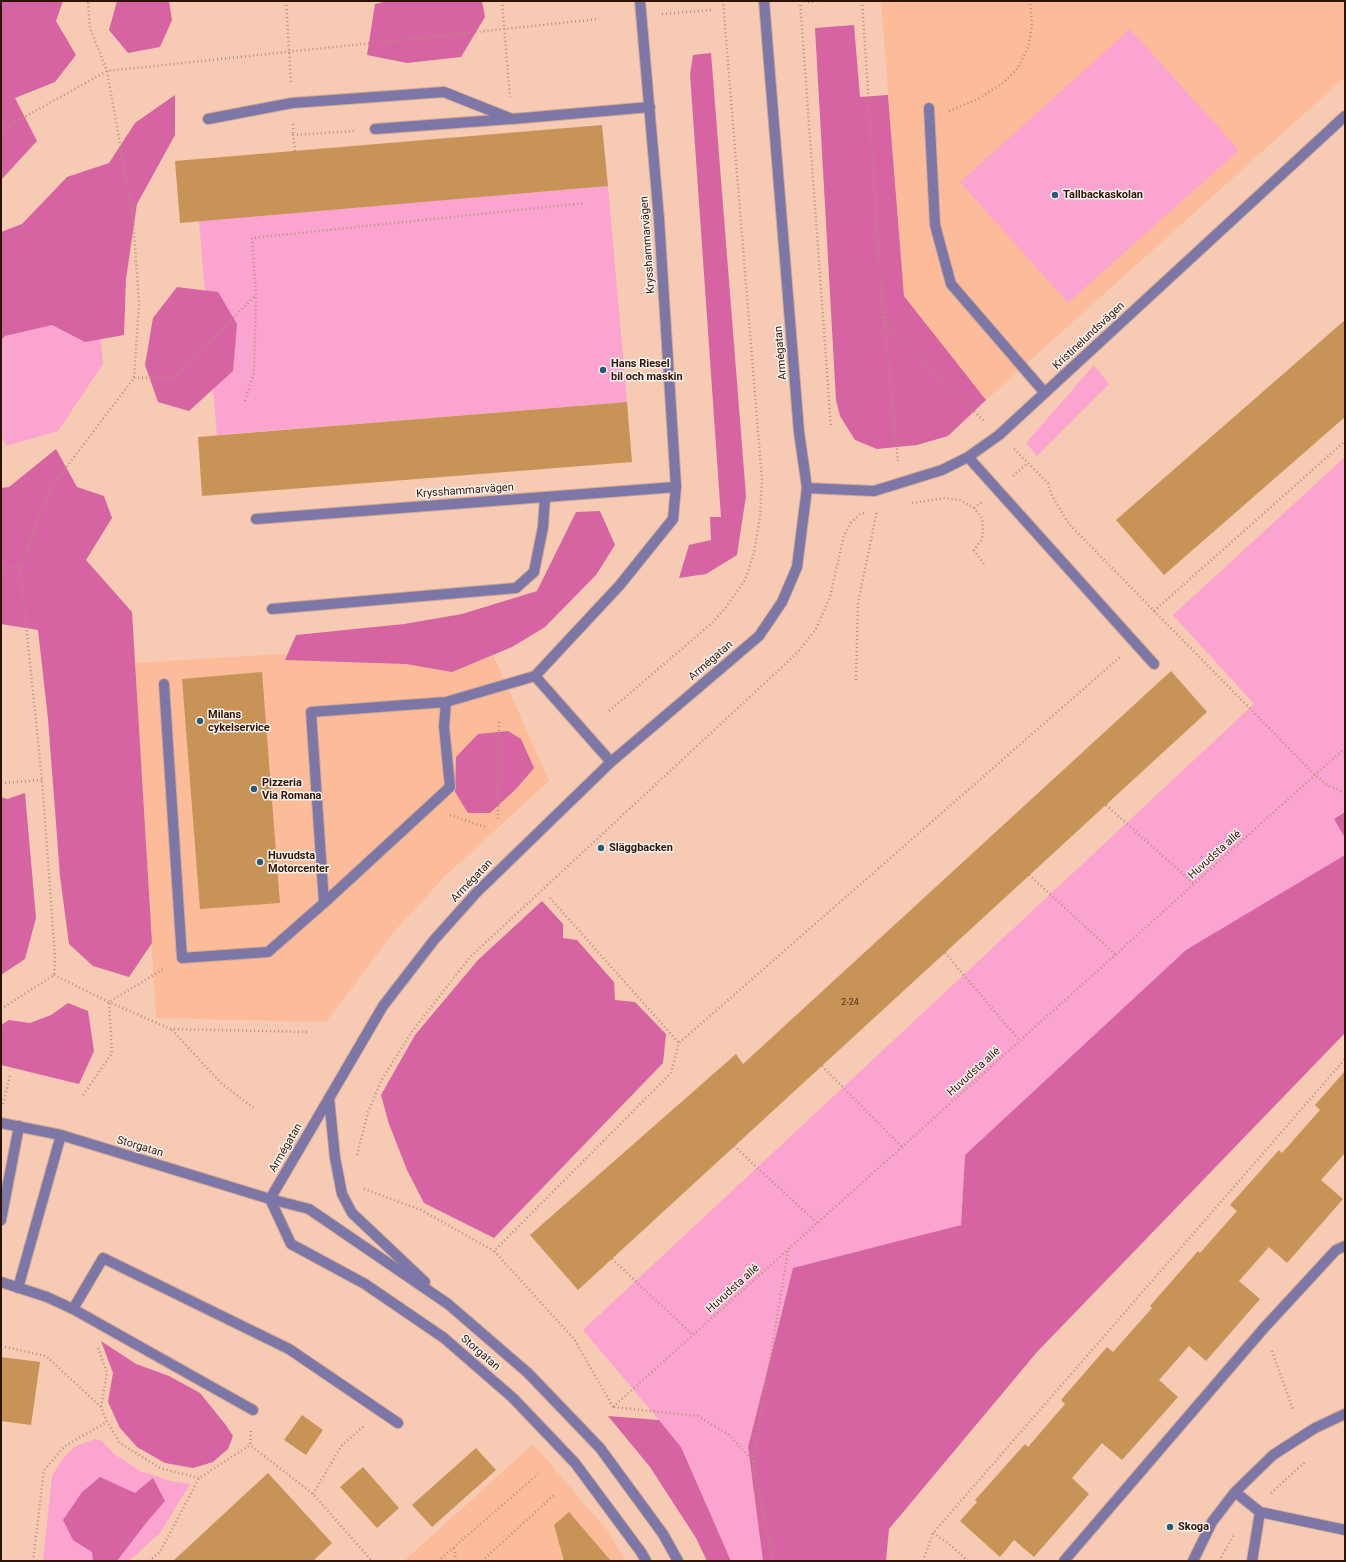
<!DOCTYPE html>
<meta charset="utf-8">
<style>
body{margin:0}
#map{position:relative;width:1346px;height:1562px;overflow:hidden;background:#f7cab3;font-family:Roboto,sans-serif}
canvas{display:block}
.frame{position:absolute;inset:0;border:2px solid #2d1304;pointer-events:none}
</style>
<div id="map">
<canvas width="1346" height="1562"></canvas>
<div class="frame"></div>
</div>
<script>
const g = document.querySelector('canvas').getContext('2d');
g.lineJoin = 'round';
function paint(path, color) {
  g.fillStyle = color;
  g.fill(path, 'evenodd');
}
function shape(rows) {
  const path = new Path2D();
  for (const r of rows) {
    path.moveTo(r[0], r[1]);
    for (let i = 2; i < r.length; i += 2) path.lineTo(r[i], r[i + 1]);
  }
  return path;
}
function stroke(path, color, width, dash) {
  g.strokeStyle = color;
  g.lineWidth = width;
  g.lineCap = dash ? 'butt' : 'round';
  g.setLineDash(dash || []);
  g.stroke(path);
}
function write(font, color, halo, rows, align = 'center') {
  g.font = font + ' Roboto,sans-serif';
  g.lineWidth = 3;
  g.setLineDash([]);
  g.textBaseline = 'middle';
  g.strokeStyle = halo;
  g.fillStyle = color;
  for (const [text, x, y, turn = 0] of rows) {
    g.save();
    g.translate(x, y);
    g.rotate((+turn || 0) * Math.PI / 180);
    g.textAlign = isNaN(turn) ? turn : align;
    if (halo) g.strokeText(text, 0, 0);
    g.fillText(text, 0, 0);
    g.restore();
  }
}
const built = shape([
 [881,1,1345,1,1345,77,986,400,904,296],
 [487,641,549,781,445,876,393,933,326,1022,156,1018,135,663],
 [533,1444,607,1530,626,1561,404,1561]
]);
const green = shape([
 [1130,29,1239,150,1068,303,960,182],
 [608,186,627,402,217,435,199,221],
 [96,291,103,364,58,431,6,446,1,435,1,315],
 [1094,365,1109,384,1037,456,1026,443],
 [1345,457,1345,812,1334,819,1345,838,1345,855,1319,871,965,1155,961,1225,793,1268,748,1447,763,1561,731,1561,681,1447,659,1420,583,1330,1254,704,1173,615],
 [95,1439,102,1441,114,1454,140,1471,171,1481,190,1484,160,1533,129,1561,43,1561,52,1476,62,1460,74,1447]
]);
const forest = shape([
 [1,1,63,1,56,21,76,55,55,82,15,98,37,141,1,180],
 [117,1,169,1,172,20,160,47,128,53,109,30],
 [387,1,482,1,485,17,461,57,407,63,367,55,375,4],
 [854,25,860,97,888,95,904,296,986,400,948,436,917,445,877,449,855,440,840,416,836,400,815,28],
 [711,53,746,496,737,555,706,574,679,578,689,545,711,540,710,517,721,517,690,74,693,55],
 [175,95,175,135,137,204,126,279,124,335,85,342,52,325,5,336,1,340,1,232,22,224,67,177,109,163,135,123],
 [177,287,218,292,237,324,233,371,189,411,158,402,145,365,153,318],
 [56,449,77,487,104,496,112,518,86,560,132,612,152,943,129,977,93,966,69,944,60,876,48,719,38,630,1,624,1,488,9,487],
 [600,511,615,545,596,575,545,627,512,647,452,672,406,664,285,660,296,635,404,624,462,614,537,591,576,512],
 [508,731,521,739,534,768,516,789,490,813,468,813,455,792,456,757,478,734],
 [25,793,36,918,25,959,1,975,1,797,7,799],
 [1345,812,1345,838,1334,819],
 [1345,855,1345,1033,1037,1352,889,1529,886,1561,763,1561,748,1447,793,1268,961,1225,965,1155,1186,950],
 [542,901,563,924,563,938,577,940,614,982,615,1000,635,1002,666,1034,663,1063,494,1238,424,1203,407,1170,389,1124,381,1095,415,1035,478,960],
 [68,1003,88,1011,94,1051,79,1084,1,1065,1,1025,9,1020,30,1023,51,1015],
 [101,1341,136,1364,169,1376,200,1393,225,1424,233,1436,228,1449,213,1462,193,1468,165,1463,137,1447,120,1428,108,1402,113,1373],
 [608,1416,659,1420,681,1447,731,1561,707,1561,696,1538,650,1467],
 [100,1477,135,1493,153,1478,165,1501,146,1523,117,1561,93,1561,92,1552,73,1540,63,1520,82,1492]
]);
const building = shape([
 [602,125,608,186,180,223,175,161],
 [1345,320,1345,417,1164,575,1116,520],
 [627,402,632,462,202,496,198,437],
 [1171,671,1207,712,578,1290,530,1235,736,1054,743,1064],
 [262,672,280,903,200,909,182,679],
 [1345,1071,1345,1153,1321,1180,1343,1199,1287,1263,1269,1247,1239,1281,1260,1299,1206,1361,1189,1346,1159,1380,1178,1397,1122,1460,1102,1443,1072,1478,1089,1494,1034,1557,1014,1540,1000,1557,960,1521,977,1502,975,1500,1025,1444,1028,1447,1065,1404,1061,1400,1107,1347,1113,1352,1152,1308,1150,1306,1198,1251,1200,1253,1237,1211,1230,1205,1279,1150,1282,1153,1320,1110,1315,1105],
 [1,1357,40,1362,31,1425,1,1421],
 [302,1415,323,1430,306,1455,284,1440],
 [476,1448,496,1470,432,1527,412,1505],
 [363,1467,399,1508,377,1528,340,1487],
 [268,1473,332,1543,313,1561,173,1561],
 [569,1512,611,1561,564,1561,554,1525]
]);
const path = shape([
 [286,1,291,83],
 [502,1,510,97],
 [800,1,831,427],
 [862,1,883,317,893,330,984,421],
 [808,2,819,1],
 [662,14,711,10],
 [949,111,978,99,1003,83,1018,68,1029,45,1032,23,1030,1],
 [293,124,293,135],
 [1,130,107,71,599,19],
 [295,151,293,135,354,131],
 [884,317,898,461],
 [134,378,174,377,256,295,252,238,585,203],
 [245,401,254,372,256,295],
 [1014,449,1048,483,1052,496,1069,524,1315,775,1329,786,1345,793],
 [1013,476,1028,463],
 [912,503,944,498,960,500,974,508,982,518,983,529,982,539,974,550,984,564],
 [974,508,982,502],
 [1,569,20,566],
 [1154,611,1345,441],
 [856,680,858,603,877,511],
 [609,711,712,623,726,607,745,580,754,553,760,517,762,481,723,1],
 [1,783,42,780],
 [1106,805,1194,884],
 [450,815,485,827],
 [498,819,499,719],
 [1029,875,1116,955],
 [550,898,679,1043],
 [945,953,1020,1041],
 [54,975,109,1002,171,1029,309,1032],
 [1,1009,54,975,55,957,42,780,20,566,52,486,134,378,139,304,133,217,107,71,90,28,88,1],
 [172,1030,221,1083,255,1109],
 [822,1066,902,1147],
 [83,1095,112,1053,109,1002,165,968],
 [3,1104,10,1075],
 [734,1146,817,1223],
 [357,1155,368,1112,381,1081,411,1033,470,957,797,653,816,629,830,597,844,535,851,523,860,514,864,513],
 [364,1189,421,1210,494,1251],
 [612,1259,693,1335],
 [1,1346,46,1356,101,1407,107,1422,120,1443,160,1468,199,1478],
 [98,1348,107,1373,101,1407],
 [1272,1351,1293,1410],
 [613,1407,574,1339,494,1251,671,1073,679,1043,1120,657],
 [613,1407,1345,748],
 [614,1407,698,1416,728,1434,753,1461,773,1561],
 [251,1431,250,1445,313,1494,372,1561],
 [753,1461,788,1251],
 [1271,1493,1306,1461],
 [313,1494,342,1445,365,1425],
 [933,1533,948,1543,968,1561],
 [454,1548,456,1561],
 [33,1561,44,1470,65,1446,107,1422],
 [149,1561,160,1552,199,1478,250,1445],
 [438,1561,538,1474],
 [482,1561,554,1495],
 [923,1561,933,1533,1345,1059],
 [1219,1561,1234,1535]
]);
const minor = shape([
 [929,108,935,225,951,284,1045,393],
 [208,119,292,103,444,92,512,119,650,107],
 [375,129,510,119],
 [968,457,1154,664],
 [807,488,874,491,942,470,968,457,999,435,1024,412,1345,116],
 [256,519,676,487],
 [272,609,516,588,534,572,543,527,545,497],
 [535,676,619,586,673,519,676,487,659,219,640,1],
 [535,676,611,762],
 [164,684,182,958,268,952,324,903,450,787,444,726,446,702],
 [324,903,311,712,446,702,535,676],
 [329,1098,335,1158,342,1194,352,1213,425,1282],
 [1,1123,61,1135,270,1199,309,1209,448,1304,528,1373,600,1448,663,1534,678,1561],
 [270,1199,383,1006,434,940,477,892,611,762,759,636,782,602,797,567,807,488,799,432,764,1],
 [270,1199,291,1244,365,1284,444,1338,513,1398,575,1463,641,1552,646,1561],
 [1,1220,19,1126],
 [1,1282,47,1297,73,1309,253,1410],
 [18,1288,61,1135],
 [73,1309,103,1258,289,1349,398,1423],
 [1235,1492,1260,1512,1345,1530],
 [1064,1561,1264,1328,1336,1250,1345,1246],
 [1193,1561,1212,1522,1235,1492,1273,1455,1315,1428,1345,1414],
 [1252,1561,1260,1512]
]);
const markers = [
 [1055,195,4,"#235e76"],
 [603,370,4,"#235e76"],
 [200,721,4,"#235e76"],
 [254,789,4,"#235e76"],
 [601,848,4,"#235e76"],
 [260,862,4,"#235e76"],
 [1170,1527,4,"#235e76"]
];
const numberNames = [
 ["2-24",850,1003]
];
const poiNames = [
 ["Tallbackaskolan",1063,195],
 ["Hans Riesel",611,364],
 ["bil och maskin",611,377],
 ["Milans",208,715],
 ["cykelservice",208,728],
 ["Pizzeria",262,783],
 ["Via Romana",262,796],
 ["Släggbacken",609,848],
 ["Huvudsta",268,856],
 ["Motorcenter",268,869],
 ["Skoga",1178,1527]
];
const streetNames = [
 ["Krysshammarvägen",648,245,-94],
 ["Kristinelundsvägen",1089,336,-43],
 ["Armégatan",781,353,-95],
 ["Krysshammarvägen",465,491,-4],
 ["Armégatan",711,661,-41],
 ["Huvudsta allé",1215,855,-42],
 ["Armégatan",472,881,-46],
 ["Huvudsta allé",974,1072,-42],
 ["Storgatan",140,1147,17],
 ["Armégatan",286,1148,-60],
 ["Huvudsta allé",733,1289,-42],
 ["Storgatan",480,1353,41]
];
paint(built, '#fcbc9a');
paint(green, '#fba4cf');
paint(forest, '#d664a2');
paint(building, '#c89357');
stroke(minor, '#d3a994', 12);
stroke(path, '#b7907b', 2.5, [1, 3]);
stroke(minor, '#7c77a6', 10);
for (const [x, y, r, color] of markers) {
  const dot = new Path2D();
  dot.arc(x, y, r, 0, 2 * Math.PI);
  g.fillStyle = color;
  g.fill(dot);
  stroke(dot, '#fcf4f0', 1.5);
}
write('9px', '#543319', null, numberNames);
write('bold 11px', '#2d1304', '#fcf4f0', poiNames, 'left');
write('11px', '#2d1304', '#fcf4f0', streetNames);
</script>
